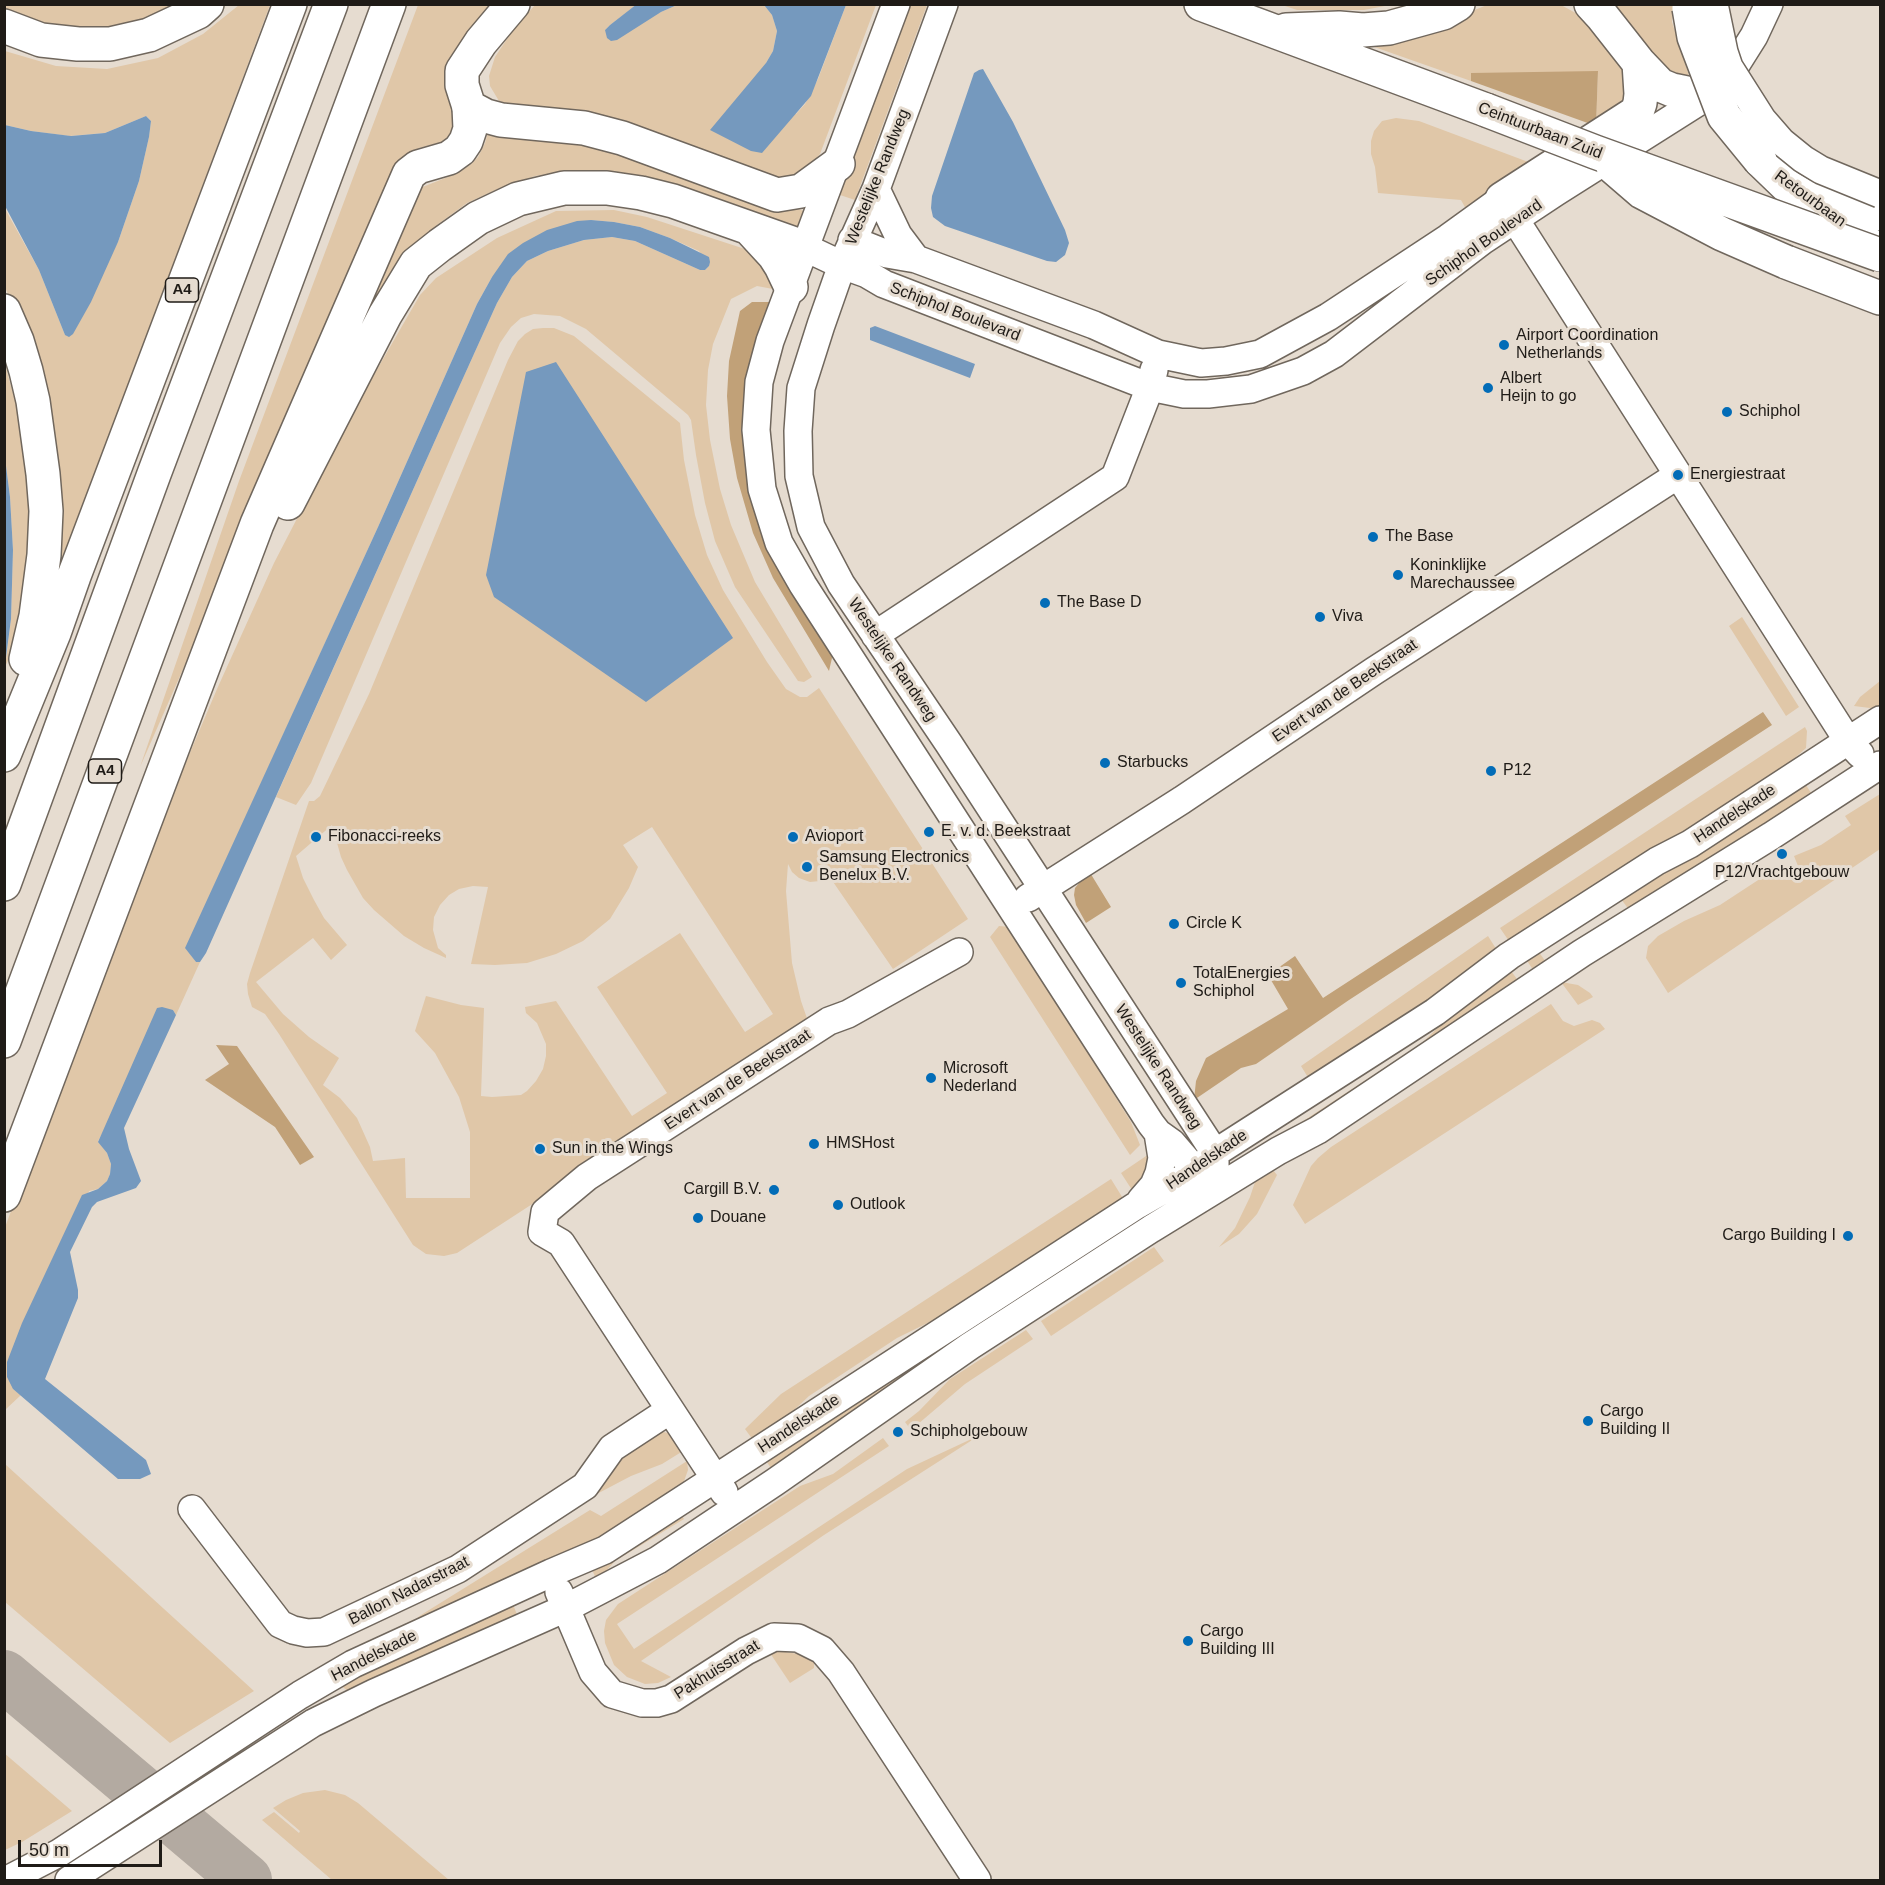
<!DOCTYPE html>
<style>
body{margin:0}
#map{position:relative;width:1885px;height:1885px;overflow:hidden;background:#e6dcd0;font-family:Arial,sans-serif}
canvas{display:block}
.frame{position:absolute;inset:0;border:6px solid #1f1b17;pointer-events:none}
.scale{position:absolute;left:18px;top:1840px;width:144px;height:27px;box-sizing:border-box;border:3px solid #1f1b17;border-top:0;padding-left:8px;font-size:18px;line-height:21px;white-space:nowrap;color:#1f1b17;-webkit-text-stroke:4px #e6dcd0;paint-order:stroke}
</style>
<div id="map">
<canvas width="1885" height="1885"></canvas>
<div class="frame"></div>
<div class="scale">50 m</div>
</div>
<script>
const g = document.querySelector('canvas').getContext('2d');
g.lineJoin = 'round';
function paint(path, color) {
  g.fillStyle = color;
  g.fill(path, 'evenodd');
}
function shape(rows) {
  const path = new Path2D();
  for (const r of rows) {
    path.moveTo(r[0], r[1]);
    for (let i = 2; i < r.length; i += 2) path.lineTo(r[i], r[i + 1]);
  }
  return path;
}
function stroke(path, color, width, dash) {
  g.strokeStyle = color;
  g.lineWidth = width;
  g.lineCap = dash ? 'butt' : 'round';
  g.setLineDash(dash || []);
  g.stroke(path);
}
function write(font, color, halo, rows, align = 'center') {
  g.font = font + ' Arial,sans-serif';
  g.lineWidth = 6;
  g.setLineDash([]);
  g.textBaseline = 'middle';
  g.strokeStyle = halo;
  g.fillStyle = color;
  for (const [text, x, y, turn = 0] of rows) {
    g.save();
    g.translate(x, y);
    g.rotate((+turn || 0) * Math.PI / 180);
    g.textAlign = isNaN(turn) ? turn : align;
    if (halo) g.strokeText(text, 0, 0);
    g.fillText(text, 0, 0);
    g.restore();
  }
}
const green = shape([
 [4,5,179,5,170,11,113,29,66,30,22,19,5,10],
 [239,5,270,5,50,594,16,313,5,287,4,207,39,270,65,335,118,242,139,181,149,137,151,121,146,116,105,133,70,136,31,131,5,125,5,51,56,66,107,69,158,58,203,34],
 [418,5,500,5,468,45,445,85,454,113,454,129,450,136,445,141,419,148,410,153,140,767,239,481],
 [535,5,637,5,610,25,605,30,661,12,677,5,764,5,772,15,777,31,773,51,766,63,796,114,805,104,818,79,846,5,876,5,820,154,809,167,796,175,783,179,770,178,512,106,499,101,490,86,489,76,495,57,513,30],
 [907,5,927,5,855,200,837,194],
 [1282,5,1390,5,1364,10,1297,10],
 [1487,5,1561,5,1583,17,1625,68,1629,102,1596,126,1598,72,1471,74,1471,81,1346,37,1432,27],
 [1611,5,1673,5,1672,22,1690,79,1662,69],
 [1396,118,1419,121,1531,163,1466,209,1461,200,1378,193,1375,167,1371,154,1371,141,1374,131,1382,121],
 [489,129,560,130,807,212,801,229,729,202,697,192,647,179,599,171,561,172,535,176,502,187,467,203,437,225,411,255,339,382,420,188,458,173,470,165,478,157,485,143],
 [614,210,647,217,748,250,761,256,778,290,757,286,731,299,713,344,708,370,706,405,710,440,720,489,731,525,755,582,812,677,804,682,798,681,735,587,715,541,705,503,696,455,691,420,688,415,586,329,560,316,534,314,521,318,511,327,500,343,311,783,296,805,276,797,450,407,497,303,512,277,527,261,548,251,584,240,612,237,635,241,700,270,705,270,709,266,699,251,670,238,640,227,614,222,591,220,492,277,477,304,378,527,186,948,196,962,200,962,176,1015,173,1010,98,1141,107,1153,111,1164,110,1174,107,1181,98,1189,89,1191,13,1389,21,1395,5,1410,4,1230,64,1069,150,847,217,689,274,563,349,418,420,295,436,278,497,238,556,211],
 [543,328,554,328,574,336,680,423,684,460,695,515,707,555,723,590,767,662,786,689,800,697,807,697,819,688,968,919,893,969,829,876,820,881,810,882,799,878,792,872,788,864,786,891,792,963,801,1001,809,1024,457,1253,444,1256,426,1254,413,1245,279,1034,265,1014,252,1007,248,994,247,984,250,973,309,801,314,801,320,796,369,694,508,360,518,341,525,334,533,329],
 [332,825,341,857,347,870,363,898,374,910,404,936,424,948,446,958,446,955,438,948,433,930,434,917,440,905,449,895,459,889,473,886,488,887,471,964,495,965,527,963,556,954,583,941,610,919,629,888,638,867,623,845,652,827,773,1014,745,1032,680,933,597,987,667,1093,632,1116,556,1001,525,1007,526,1013,537,1023,546,1044,546,1056,543,1069,536,1081,527,1091,521,1095,492,1097,481,1096,484,1008,461,1005,426,996,415,1031,435,1053,459,1097,470,1132,470,1198,406,1198,405,1158,373,1161,370,1147,357,1118,340,1098,323,1085,339,1058,309,1037,283,1014,256,982,313,938,331,960,347,945,324,918,314,900,303,878,296,856],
 [4,361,21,422,32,524,17,640,5,667,11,619,13,550,10,497,5,458],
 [1742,617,1799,707,1786,716,1729,626],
 [1880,681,1880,706,1870,708,1854,706,1860,697],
 [1805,727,1807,731,1806,748,1788,764,1513,947,1500,928],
 [1804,782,1813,796,1632,914,1616,892],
 [1880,794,1880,849,1668,993,1646,958,1648,946,1658,936,1684,921,1720,905,1775,869,1781,877,1798,866,1794,856,1821,845,1851,825,1845,816],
 [999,926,1010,927,1131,1122,1140,1145,1130,1155,990,937],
 [1488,936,1500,955,1309,1079,1301,1066],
 [1534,945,1550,968,1537,976,1522,953],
 [1506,964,1522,986,1291,1136,1288,1131,1422,1043,1498,969],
 [1561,982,1578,985,1590,993,1593,997,1578,1005],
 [1551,1004,1563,1021,1574,1026,1592,1020,1600,1023,1605,1029,1305,1224,1293,1205,1311,1166,1318,1158,1331,1147],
 [1152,1152,1151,1169,1134,1193,1121,1173],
 [1269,1165,1277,1175,1257,1214,1239,1234,1219,1247,1235,1228,1250,1197,1257,1176],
 [1111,1179,1124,1200,956,1309,897,1338,809,1396,777,1426,753,1440,745,1429,781,1394],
 [1135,1217,1139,1223,773,1471,764,1458],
 [1154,1247,1164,1261,1051,1336,1041,1321],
 [1026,1330,1033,1339,965,1384,911,1430,905,1422,919,1411,950,1379],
 [659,1431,668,1433,674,1438,683,1451,662,1464,631,1476,593,1496,606,1468],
 [980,1435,824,1535,641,1661,671,1677,658,1683,645,1684,627,1677,614,1665,605,1643,604,1631,606,1620,618,1604,800,1486,833,1474,883,1438,889,1446,617,1624,634,1649,907,1469],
 [687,1461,688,1470,683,1484,652,1507,590,1543,408,1625,421,1615,590,1510,601,1516],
 [4,1464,5,1464,254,1691,170,1743,5,1602],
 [680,1513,684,1519,615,1561,597,1581,590,1565],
 [512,1602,518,1617,349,1692,339,1684],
 [780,1651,798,1654,807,1658,814,1661,814,1668,790,1683,770,1653],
 [4,1753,72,1811,22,1842,5,1850],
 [325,1790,345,1795,358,1803,449,1880,332,1880,262,1820,274,1812,299,1833,300,1831,273,1808,286,1800,303,1793]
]);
const forest = shape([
 [1598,71,1596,126,1471,81,1471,73],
 [752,302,772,302,744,418,831,651,832,658,829,671,773,578,753,533,737,478,730,439,727,396,729,361,740,311],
 [1763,712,1772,725,1349,1000,1256,1064,1241,1068,1194,1100,1196,1081,1206,1058,1288,1009,1268,975,1295,956,1323,998],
 [1089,871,1111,907,1086,923,1076,905,1074,895,1075,888],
 [216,1045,237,1046,314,1157,300,1165,275,1127,205,1080,229,1064]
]);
const water = shape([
 [637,4,677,5,661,12,617,40,611,41,607,38,605,30,610,25],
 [764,5,846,5,811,96,762,153,751,151,710,130,766,63,773,51,777,31,772,15],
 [983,69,1013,122,1065,230,1069,243,1065,255,1056,262,1047,261,945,226,933,217,931,208,932,196,974,73,979,70],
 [146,116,151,121,149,137,139,181,118,242,91,302,73,334,69,337,65,335,39,270,5,206,5,125,31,131,71,136,105,133],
 [591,220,614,222,640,227,670,238,709,257,710,262,709,266,705,270,700,270,635,241,612,237,584,240,548,251,527,261,512,277,497,303,450,407,206,953,200,962,196,962,185,948,378,527,477,304,492,277,508,254,523,243,547,230,577,221],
 [875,326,975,364,970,378,870,340,870,328],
 [556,362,733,638,646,702,494,597,486,575,526,372],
 [5,458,10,497,13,550,11,619,5,665],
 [162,1007,173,1010,176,1015,124,1128,129,1149,141,1181,136,1188,97,1202,92,1207,70,1252,78,1290,78,1298,45,1379,146,1460,151,1474,140,1479,118,1479,13,1389,7,1377,7,1362,22,1323,82,1195,98,1189,107,1181,110,1174,111,1164,107,1153,98,1142,157,1008]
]);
const taxiway = shape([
 [4,1676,246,1880]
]);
const minor = shape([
 [896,4,770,341,759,382,756,430,762,489,779,543,803,585,1151,1124,1158,1133,1172,1143,1196,1171,1208,1182],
 [944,4,876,189,842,265,821,325,801,388,798,431,799,476,811,527,841,584,949,744,1215,1153,1215,1170],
 [876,189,898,235,916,259],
 [1819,192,1842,204,1880,217],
 [852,240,887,254,916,259,1094,325,1158,354,1201,363,1226,361,1260,354,1328,317,1448,238,1502,199,1848,741,1860,754],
 [806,248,842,265,867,274,884,284,1150,387,1184,394,1208,394,1251,389,1303,371,1334,354,1482,241,1556,192,1706,97,1737,63,1754,36,1769,4],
 [875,635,1115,477,1150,387,1154,370],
 [1028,898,1182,800,1374,671,1678,475],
 [1141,1200,1154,1185,1159,1173,1162,1158,1158,1133],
 [724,1492,561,1243,542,1232,545,1212,587,1177,829,1021,848,1014,959,952],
 [192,1509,280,1624,293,1630,307,1633,324,1632,458,1569,585,1486,612,1448,670,1410],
 [559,1592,593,1672,612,1694,642,1703,657,1703,671,1699,746,1651,774,1637,798,1638,822,1650,841,1672,977,1880],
 [7,1880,59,1853,300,1695,353,1664,551,1573,605,1550,1137,1205,1196,1171,1215,1153,1435,1012,1509,956,1657,861,1690,844,1880,720],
 [69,1880,313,1723,374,1693,566,1608,658,1560,775,1482,970,1346,1151,1229,1278,1151,1318,1130,1582,953,1771,836,1880,765]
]);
const major = shape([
 [513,4,481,42,462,71,462,85,469,107,486,116,501,120,584,128,622,138,777,195,801,191,838,164],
 [1201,4,1486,110],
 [1591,4,1602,16,1639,63,1660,85,1672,90,1706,97],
 [1286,30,1339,28,1363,30,1389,28,1443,13,1458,4],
 [1760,160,1787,186,1833,213,1880,254],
 [1502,199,1637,112,1640,103,1641,94,1639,63],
 [1786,262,1880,298]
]);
const highway = shape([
 [4,26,41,40,78,44,110,44,149,35,198,12,207,4],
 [751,230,774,255,781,266,791,287],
 [4,311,17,341,26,371,33,401,43,474,46,511,44,555,36,616,26,659],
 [288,503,385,315,416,264,440,245,478,218,518,199,564,188,607,188,641,193,673,201,806,248],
 [4,755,54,633,74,576,290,4],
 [4,884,154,474,331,4],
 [4,1041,389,4],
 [4,1195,257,524,409,174,418,167,449,158,460,150,466,141,470,129,469,107]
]);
const minorBridge = shape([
 [1714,4,1724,52,1729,67,1762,119,1782,142,1803,159,1821,170,1880,194]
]);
const majorBridge = shape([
 [1689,8,1694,37,1724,116,1760,160],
 [1486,110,1595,152,1880,255],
 [1613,167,1642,192,1722,234,1786,262]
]);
const markers = [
 [1504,345,6,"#026cb7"],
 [1488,388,6,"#026cb7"],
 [1727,412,6,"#026cb7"],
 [1678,475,6,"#026cb7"],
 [1373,537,6,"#026cb7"],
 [1398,575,6,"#026cb7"],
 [1045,603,6,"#026cb7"],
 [1320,617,6,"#026cb7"],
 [1105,763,6,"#026cb7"],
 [1491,771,6,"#026cb7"],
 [929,832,6,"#026cb7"],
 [316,837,6,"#026cb7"],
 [793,837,6,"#026cb7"],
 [1782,854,6,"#026cb7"],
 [807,867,6,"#026cb7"],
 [1174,924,6,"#026cb7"],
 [1181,983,6,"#026cb7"],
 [931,1078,6,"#026cb7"],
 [814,1144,6,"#026cb7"],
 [540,1149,6,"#026cb7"],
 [774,1190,6,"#026cb7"],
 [838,1205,6,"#026cb7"],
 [698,1218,6,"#026cb7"],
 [1848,1236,6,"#026cb7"],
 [1588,1421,6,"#026cb7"],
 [898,1432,6,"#026cb7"],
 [1188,1641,6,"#026cb7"]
];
const shields = [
 [182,290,33],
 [105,771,33]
];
const shieldNames = [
 ["A4",182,290],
 ["A4",105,771]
];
const streetNames = [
 ["Ceintuurbaan Zuid",1540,131,21],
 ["Westelijke Randweg",878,177,-68],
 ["Retourbaan",1810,199,36],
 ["Schiphol Boulevard",1484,243,-35],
 ["Schiphol Boulevard",955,312,21],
 ["Westelijke Randweg",892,660,56],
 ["Evert van de Beekstraat",1345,691,-34],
 ["Handelskade",1735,814,-33],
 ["Westelijke Randweg",1158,1067,57],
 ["Evert van de Beekstraat",738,1080,-33],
 ["Handelskade",1207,1160,-34],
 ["Handelskade",799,1424,-33],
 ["Ballon Nadarstraat",409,1591,-27],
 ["Handelskade",374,1656,-27],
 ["Pakhuisstraat",717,1670,-32]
];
const poiNames = [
 ["Airport Coordination",1516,336],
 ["Netherlands",1516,354],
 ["Albert",1500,379],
 ["Heijn to go",1500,397],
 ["Schiphol",1739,412],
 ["Energiestraat",1690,475],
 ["The Base",1385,537],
 ["Koninklijke",1410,566],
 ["Marechaussee",1410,584],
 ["The Base D",1057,603],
 ["Viva",1332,617],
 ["Starbucks",1117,763],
 ["P12",1503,771],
 ["E. v. d. Beekstraat",941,832],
 ["Fibonacci-reeks",328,837],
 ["Avioport",805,837],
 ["Samsung Electronics",819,858],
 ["Benelux B.V.",819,876],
 ["P12/Vrachtgebouw",1782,873,"center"],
 ["Circle K",1186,924],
 ["TotalEnergies",1193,974],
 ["Schiphol",1193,992],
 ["Microsoft",943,1069],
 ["Nederland",943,1087],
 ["HMSHost",826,1144],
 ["Sun in the Wings",552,1149],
 ["Cargill B.V.",762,1190,"right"],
 ["Outlook",850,1205],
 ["Douane",710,1218],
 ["Cargo Building I",1836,1236,"right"],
 ["Cargo",1600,1412],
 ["Building II",1600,1430],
 ["Schipholgebouw",910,1432],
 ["Cargo",1200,1632],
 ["Building III",1200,1650]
];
paint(green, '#e0c7a8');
paint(forest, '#c1a178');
paint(water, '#7599be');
stroke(taxiway, '#b3aaa1', 52);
stroke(minor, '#70675d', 30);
stroke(major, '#70675d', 36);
stroke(highway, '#70675d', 36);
stroke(minor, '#fff', 27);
stroke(major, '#fff', 33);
stroke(highway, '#fff', 33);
stroke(minorBridge, '#70675d', 30, []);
stroke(majorBridge, '#70675d', 36, []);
stroke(minorBridge, '#fff', 27);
stroke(majorBridge, '#fff', 33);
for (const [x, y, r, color] of markers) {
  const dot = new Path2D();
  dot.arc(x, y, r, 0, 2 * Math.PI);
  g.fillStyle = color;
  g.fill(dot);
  stroke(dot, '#e6dcd0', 2);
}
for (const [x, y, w] of shields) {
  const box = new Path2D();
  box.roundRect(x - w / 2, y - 12, w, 24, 4.5);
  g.fillStyle = '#e6dcd0';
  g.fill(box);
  stroke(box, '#1f1b17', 1.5);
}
write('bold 15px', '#1f1b17', null, shieldNames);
write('16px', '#1f1b17', '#e6dcd0', streetNames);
write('16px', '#1f1b17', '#e6dcd0', poiNames, 'left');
</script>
